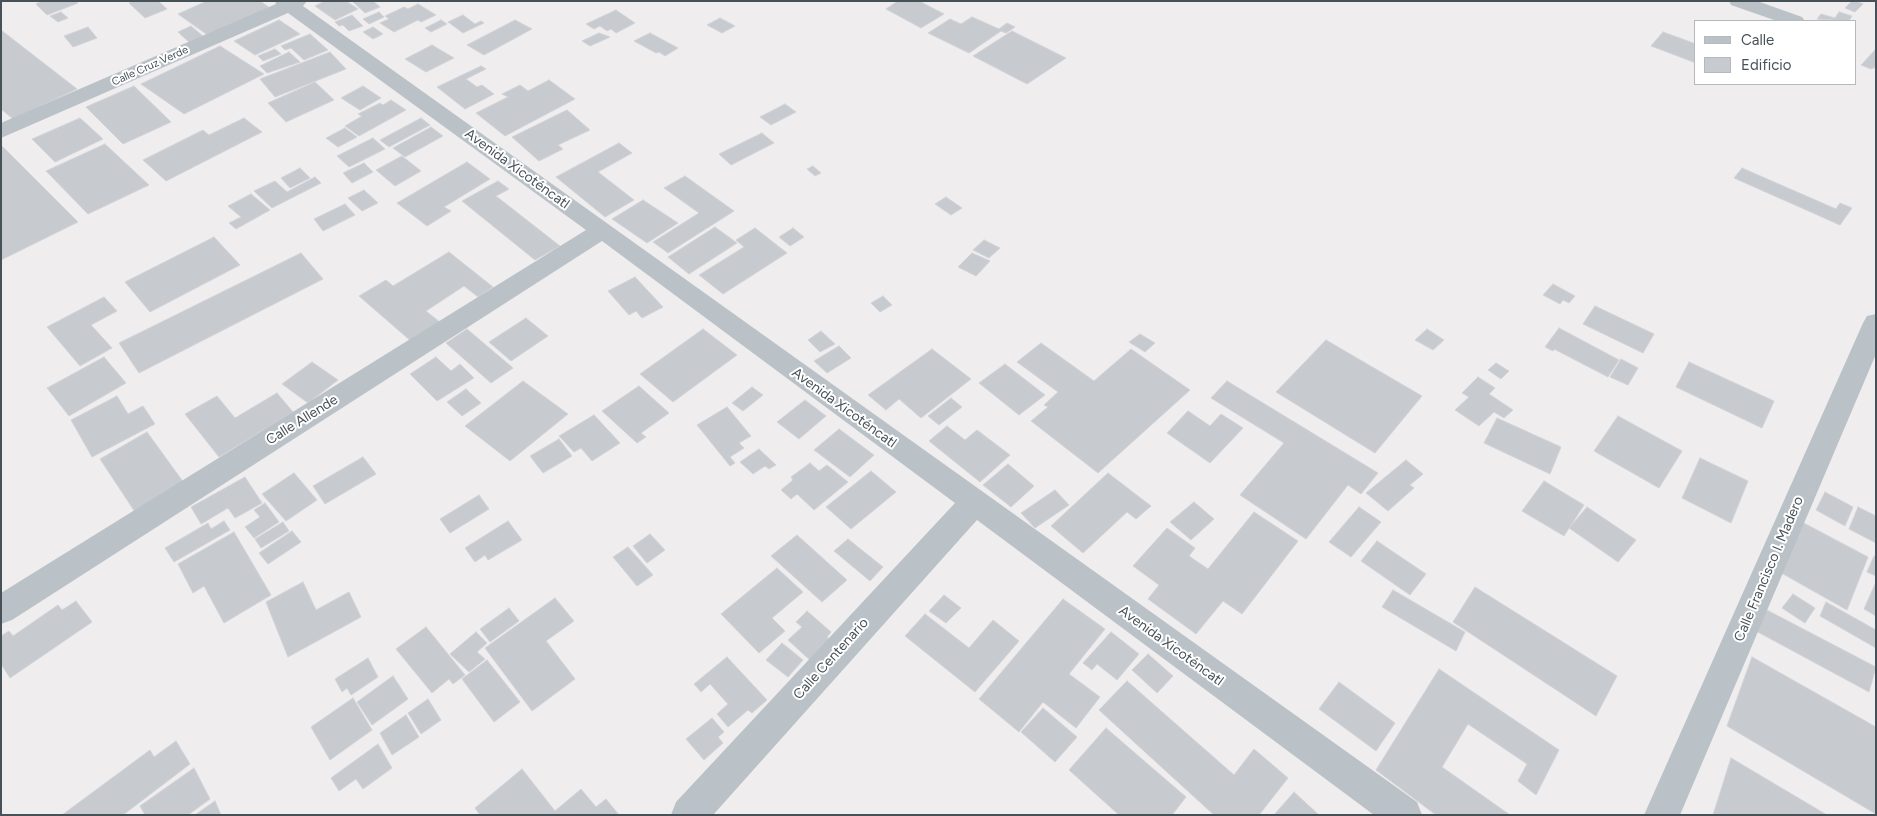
<!DOCTYPE html>
<meta charset="utf-8">
<style>
body{margin:0}
#map{position:relative;width:1877px;height:816px;overflow:hidden;background:#efeded;font-family:Figtree,sans-serif}
canvas{display:block}
.frame{position:absolute;inset:0;border:2px solid #475158;pointer-events:none}
.legend{position:absolute;left:1694px;top:20px;width:162px;height:65px;box-sizing:border-box;background:#fff;border:1px solid #b5b9bc;margin:0;padding:6px 9px;list-style:none;font-size:15px;color:#475158}
.legend li{display:flex;align-items:center;gap:10px;height:25px}
.legend b{width:25px;border:1px solid #b5b9bc}
</style>
<div id="map">
<canvas width="1877" height="816"></canvas>
<div class="frame"></div>
<ul class="legend">
<li><b style="height:6px;background:#bac2c8"></b>Calle</li>
<li><b style="height:14px;background:#c7cacf"></b>Edificio</li>
</ul>
</div>
<script>
const g = document.querySelector('canvas').getContext('2d');
g.lineJoin = 'round';
function paint(path, color) {
  g.fillStyle = color;
  g.fill(path, 'evenodd');
}
function shape(rows) {
  const path = new Path2D();
  for (const r of rows) {
    path.moveTo(r[0], r[1]);
    for (let i = 2; i < r.length; i += 2) path.lineTo(r[i], r[i + 1]);
  }
  return path;
}
function stroke(path, color, width, dash) {
  g.strokeStyle = color;
  g.lineWidth = width;
  g.lineCap = dash ? 'butt' : 'round';
  g.setLineDash(dash || []);
  g.stroke(path);
}
function write(font, color, halo, rows, align = 'center') {
  g.font = font + ' Figtree,sans-serif';
  g.lineWidth = 4;
  g.setLineDash([]);
  g.textBaseline = 'middle';
  g.strokeStyle = halo;
  g.fillStyle = color;
  for (const [text, x, y, turn = 0] of rows) {
    g.save();
    g.translate(x, y);
    g.rotate((+turn || 0) * Math.PI / 180);
    g.textAlign = isNaN(turn) ? turn : align;
    if (halo) g.strokeText(text, 0, 0);
    g.fillText(text, 0, 0);
    g.restore();
  }
}
const building = shape([
 [42,1,76,1,78,3,47,15,36,4,42,1],
 [134,1,158,1,167,9,145,18,129,3,134,1],
 [207,1,260,1,270,8,209,36,178,14,207,1],
 [325,1,346,1,358,9,335,20,315,6,325,1],
 [352,1,373,1,380,7,365,13,352,1],
 [898,1,919,1,944,14,921,28,886,9,898,1],
 [1852,1,1856,1,1863,4,1855,12,1845,8,1852,1],
 [418,4,436,15,421,22,418,20,394,32,380,23,389,19,385,16,404,7,408,9,418,4],
 [616,10,635,23,616,33,611,29,607,31,600,26,594,29,586,24,616,10],
 [61,12,68,18,58,22,50,16,61,12],
 [379,12,384,17,369,24,363,19,379,12],
 [1839,12,1852,16,1849,21,1817,19,1821,14,1835,18,1839,12],
 [352,15,363,26,349,31,343,25,339,26,335,22,352,15],
 [463,15,475,24,481,21,484,23,463,33,448,22,463,15],
 [972,17,999,29,1007,23,1015,27,1006,33,1001,31,969,53,928,33,950,19,961,24,972,17],
 [720,18,735,26,722,33,707,25,720,18],
 [279,20,300,34,255,55,234,41,279,20],
 [441,20,447,24,431,32,425,28,441,20],
 [515,20,532,29,484,55,467,45,515,20],
 [191,26,204,37,190,43,178,32,191,26],
 [88,27,97,38,73,47,64,36,88,27],
 [373,27,383,34,373,39,363,32,373,27],
 [1,30,77,89,13,119,1,109,1,30],
 [1012,31,1066,58,1027,84,973,56,1012,31],
 [1663,32,1696,44,1696,63,1651,46,1663,32],
 [599,33,610,37,590,46,582,41,599,33],
 [650,33,678,48,665,56,659,52,656,53,634,41,650,33],
 [310,34,328,50,304,60,291,48,285,50,281,46,310,34],
 [432,45,454,58,426,72,405,59,432,45],
 [220,46,264,74,184,114,141,84,220,46],
 [275,49,281,54,263,61,258,56,275,49],
 [1875,50,1876,67,1871,69,1861,65,1875,50],
 [289,52,300,62,267,73,260,66,289,52],
 [330,52,346,69,275,97,260,79,330,52],
 [481,66,486,69,466,79,477,87,482,85,494,94,465,109,437,87,481,66],
 [549,80,575,99,505,136,476,113,508,97,502,94,520,85,528,91,549,80],
 [315,82,334,100,286,122,268,103,315,82],
 [134,86,171,122,123,144,86,107,134,86],
 [363,86,381,98,360,110,341,98,363,86],
 [391,100,406,110,359,136,345,126,362,116,358,114,380,103,383,105,391,100],
 [785,104,796,112,771,125,760,117,785,104],
 [567,110,590,130,558,145,563,149,539,161,512,137,567,110],
 [80,118,103,139,55,162,32,139,80,118],
 [244,118,262,132,166,181,143,160,203,130,209,135,244,118],
 [421,118,430,125,389,147,380,140,421,118],
 [431,127,443,136,405,157,393,148,431,127],
 [345,128,357,137,338,147,326,138,345,128],
 [762,133,774,143,731,165,719,154,762,133],
 [373,138,385,149,349,167,337,156,373,138],
 [619,143,632,153,598,172,634,200,605,217,556,177,619,143],
 [105,144,149,185,88,214,46,171,105,144],
 [1,145,78,222,1,260,1,145],
 [402,156,421,171,395,186,376,170,402,156],
 [467,162,490,179,444,207,451,211,427,226,397,203,467,162],
 [364,163,373,172,352,183,343,173,364,163],
 [813,166,821,173,815,176,807,169,813,166],
 [300,168,310,178,290,188,281,178,300,168],
 [1742,168,1836,209,1840,203,1852,208,1840,225,1734,178,1742,168],
 [685,176,734,211,668,253,653,242,699,213,664,188,685,176],
 [315,177,321,183,272,208,254,191,275,181,287,192,315,177],
 [498,181,509,189,496,196,560,246,535,260,462,201,498,181],
 [364,190,378,203,362,211,348,198,364,190],
 [251,194,270,210,236,229,229,223,241,217,228,206,251,194],
 [946,197,962,208,951,215,935,204,946,197],
 [643,200,678,223,647,243,612,219,643,200],
 [345,204,355,215,323,231,314,219,345,204],
 [715,227,737,243,689,274,668,257,715,227],
 [755,228,787,253,723,294,699,275,744,247,736,240,755,228],
 [793,228,804,237,790,246,779,237,793,228],
 [214,237,240,265,150,312,125,282,214,237],
 [984,240,1000,248,989,258,973,250,984,240],
 [449,252,493,287,478,297,464,286,426,311,441,323,412,342,359,296,386,280,393,286,449,252],
 [301,253,323,279,139,373,119,343,301,253],
 [972,253,990,261,976,276,958,267,972,253],
 [635,277,663,307,642,318,636,311,629,315,608,291,635,277],
 [1553,284,1575,296,1569,303,1563,300,1560,304,1543,295,1553,284],
 [883,296,892,305,880,312,871,303,883,296],
 [104,297,117,311,91,325,112,348,80,366,47,327,104,297],
 [1595,306,1654,334,1643,353,1583,324,1595,306],
 [526,318,548,336,511,361,489,342,526,318],
 [1559,328,1619,360,1608,377,1554,349,1553,351,1545,347,1559,328],
 [467,329,513,368,491,383,446,343,467,329],
 [703,329,737,355,673,402,640,374,703,329],
 [1427,329,1444,340,1433,350,1415,340,1427,329],
 [821,331,835,344,820,352,808,340,821,331],
 [1140,334,1155,343,1145,352,1129,342,1140,334],
 [1326,340,1422,396,1375,453,1276,392,1326,340],
 [1041,343,1094,381,1131,349,1190,390,1098,473,1031,421,1048,407,1044,405,1058,392,1017,362,1041,343],
 [839,346,851,358,827,373,814,361,839,346],
 [932,349,971,379,921,418,899,399,886,410,868,395,932,349],
 [104,357,126,383,69,416,47,388,104,357],
 [436,357,451,371,460,364,474,378,437,401,410,374,436,357],
 [1621,359,1638,368,1628,385,1610,377,1621,359],
 [312,362,338,380,308,403,282,384,312,362],
 [1689,362,1774,401,1762,428,1676,387,1689,362],
 [1496,363,1509,371,1501,379,1488,370,1496,363],
 [1005,364,1045,395,1019,415,979,383,1005,364],
 [1478,377,1495,388,1489,394,1513,410,1504,418,1494,412,1479,426,1455,410,1469,397,1462,393,1478,377],
 [523,381,568,414,510,461,465,426,523,381],
 [1227,381,1378,473,1361,494,1348,485,1306,539,1240,495,1284,443,1211,398,1227,381],
 [639,386,669,413,641,433,646,437,637,443,602,411,639,386],
 [752,387,763,395,743,411,732,403,752,387],
 [466,389,481,403,462,416,447,402,466,389],
 [277,393,293,412,219,457,185,414,217,396,235,418,277,393],
 [117,396,128,414,143,406,155,424,92,457,71,420,117,396],
 [951,398,962,407,939,425,928,416,951,398],
 [805,400,826,416,799,439,777,422,805,400],
 [727,407,751,436,739,443,744,448,730,457,735,463,730,466,697,425,727,407],
 [1188,411,1210,426,1221,414,1243,428,1210,463,1167,433,1188,411],
 [594,415,620,443,592,461,581,448,574,452,559,436,594,415],
 [1618,416,1682,451,1659,488,1594,451,1618,416],
 [1497,418,1561,447,1550,474,1484,443,1497,418],
 [947,426,965,440,977,430,1010,455,980,482,929,441,947,426],
 [839,429,874,455,850,477,814,450,839,429],
 [147,432,184,483,135,512,100,459,147,432],
 [559,439,572,456,543,473,530,456,559,439],
 [759,449,776,465,769,469,765,466,753,474,740,462,759,449],
 [363,457,376,474,325,504,313,486,363,457],
 [1700,458,1748,481,1731,523,1682,498,1700,458],
 [1406,460,1423,474,1410,485,1414,488,1388,511,1366,493,1406,460],
 [810,463,819,471,827,465,848,482,814,510,797,494,791,499,781,490,793,480,791,477,810,463],
 [1008,464,1034,486,1011,507,983,485,1008,464],
 [871,471,896,492,851,529,826,507,871,471],
 [294,473,317,500,286,521,262,494,294,473],
 [1108,473,1151,506,1136,519,1127,512,1083,553,1051,526,1108,473],
 [245,477,262,503,235,518,228,508,201,524,191,507,245,477],
 [1544,481,1584,505,1564,536,1522,511,1544,481],
 [1055,490,1069,505,1035,528,1021,513,1055,490],
 [1825,492,1853,507,1845,526,1816,510,1825,492],
 [479,495,489,509,450,533,440,519,479,495],
 [1194,502,1214,519,1191,540,1170,522,1194,502],
 [265,503,279,522,254,538,245,527,260,517,254,510,265,503],
 [1359,507,1381,522,1351,557,1329,542,1359,507],
 [1587,507,1636,540,1618,562,1569,528,1587,507],
 [1858,507,1876,516,1876,543,1849,529,1858,507],
 [1254,512,1298,541,1242,614,1223,601,1196,634,1148,599,1159,585,1133,566,1167,528,1195,548,1189,556,1208,569,1254,512],
 [224,521,230,530,174,562,165,548,208,523,211,529,224,521],
 [508,521,522,540,488,560,485,555,475,562,465,548,508,521],
 [1800,521,1868,557,1847,610,1776,570,1800,521],
 [283,522,289,531,261,548,255,539,283,522],
 [292,531,301,542,268,564,259,553,292,531],
 [234,532,271,595,224,623,204,586,193,593,178,564,234,532],
 [650,534,665,550,647,563,633,546,650,534],
 [797,535,847,580,822,602,771,556,797,535],
 [848,539,883,567,870,581,834,551,848,539],
 [1377,541,1426,574,1410,595,1361,561,1377,541],
 [628,547,653,575,637,586,613,557,628,547],
 [1874,556,1876,557,1876,576,1867,572,1874,556],
 [777,568,803,592,772,618,785,631,759,653,721,614,777,568],
 [303,582,316,610,349,592,361,617,288,657,266,602,303,582],
 [1876,582,1876,616,1864,609,1876,582],
 [1475,587,1617,676,1596,716,1453,622,1475,587],
 [1393,590,1465,632,1456,651,1382,607,1393,590],
 [1793,594,1815,608,1805,623,1782,608,1793,594],
 [944,595,961,608,946,623,929,611,944,595],
 [555,598,574,621,546,641,575,679,532,711,485,648,555,598],
 [1063,599,1105,629,1069,674,1100,697,1076,728,1043,702,1019,732,979,699,1063,599],
 [76,601,92,622,10,678,1,664,1,636,9,631,13,636,58,605,62,610,76,601],
 [1826,602,1876,630,1876,648,1820,616,1826,602],
 [509,608,519,621,490,642,480,629,509,608],
 [1763,608,1876,667,1869,692,1756,631,1763,608],
 [807,611,831,632,827,637,833,642,812,662,788,640,802,627,796,622,807,611],
 [925,614,969,648,993,620,1019,641,975,692,905,636,925,614],
 [426,627,465,675,453,684,449,679,432,693,396,649,426,627],
 [476,632,487,643,477,652,485,659,469,672,450,654,476,632],
 [1111,632,1139,654,1117,680,1097,664,1092,670,1083,663,1111,632],
 [782,643,803,660,788,677,766,660,782,643],
 [1148,654,1173,676,1157,693,1132,670,1148,654],
 [727,657,767,700,752,713,748,710,728,727,717,714,728,704,710,684,701,692,694,684,727,657],
 [1752,657,1876,727,1876,814,1727,726,1752,657],
 [368,658,378,677,351,695,347,688,342,692,335,679,368,658],
 [487,660,520,702,494,722,462,679,487,660],
 [1439,669,1559,750,1536,795,1518,781,1527,764,1468,724,1442,767,1510,815,1436,815,1376,770,1439,669],
 [393,676,408,699,372,725,357,702,393,676],
 [1127,681,1234,775,1254,749,1288,778,1259,815,1214,815,1099,710,1127,681],
 [1339,682,1395,723,1376,751,1319,709,1339,682],
 [353,698,372,730,330,760,311,727,353,698],
 [428,699,441,720,421,734,408,713,428,699],
 [1043,708,1077,737,1055,762,1021,732,1043,708],
 [406,715,419,737,392,755,380,733,406,715],
 [712,718,724,732,718,737,723,743,704,760,686,739,712,718],
 [1106,728,1186,797,1172,815,1119,815,1069,770,1106,728],
 [176,741,190,764,123,815,62,815,150,750,154,757,176,741],
 [378,744,392,768,363,789,356,779,339,791,331,778,378,744],
 [1731,758,1827,815,1713,815,1731,758],
 [194,768,210,799,188,815,145,815,140,806,194,768],
 [522,769,555,811,581,789,596,807,606,799,619,815,480,815,475,808,522,769],
 [1294,792,1319,815,1274,815,1294,792],
 [215,801,221,815,195,815,215,801]
]);
const minor = shape([
 [275,1,307,1,303,6,1417,802,1422,815,1374,815,977,520,713,815,671,815,676,802,955,503,602,241,12,620,1,624,1,593,586,230,288,13,1,138,1,123,276,4,275,1],
 [1729,1,1757,1,1802,17,1805,21,1777,21,1731,5,1729,1],
 [1876,314,1876,354,1680,815,1644,815,1863,323,1867,316,1876,314]
]);
const farStreetnames = [
 ["Calle Cruz Verde",150,66,-24]
];
const streetNames = [
 ["Avenida Xicoténcatl",517,169,36],
 ["Avenida Xicoténcatl",844,408,36],
 ["Calle Allende",302,420,-32],
 ["Calle Francisco I. Madero",1769,569,-67],
 ["Avenida Xicoténcatl",1171,646,36],
 ["Calle Centenario",831,659,-48]
];
paint(building, '#c7cacf');
stroke(building, '#d1d3d8', 1);
paint(minor, '#bac2c8');
write('11px', '#475158', '#fff', farStreetnames);
write('14px', '#475158', '#fff', streetNames);
</script>
